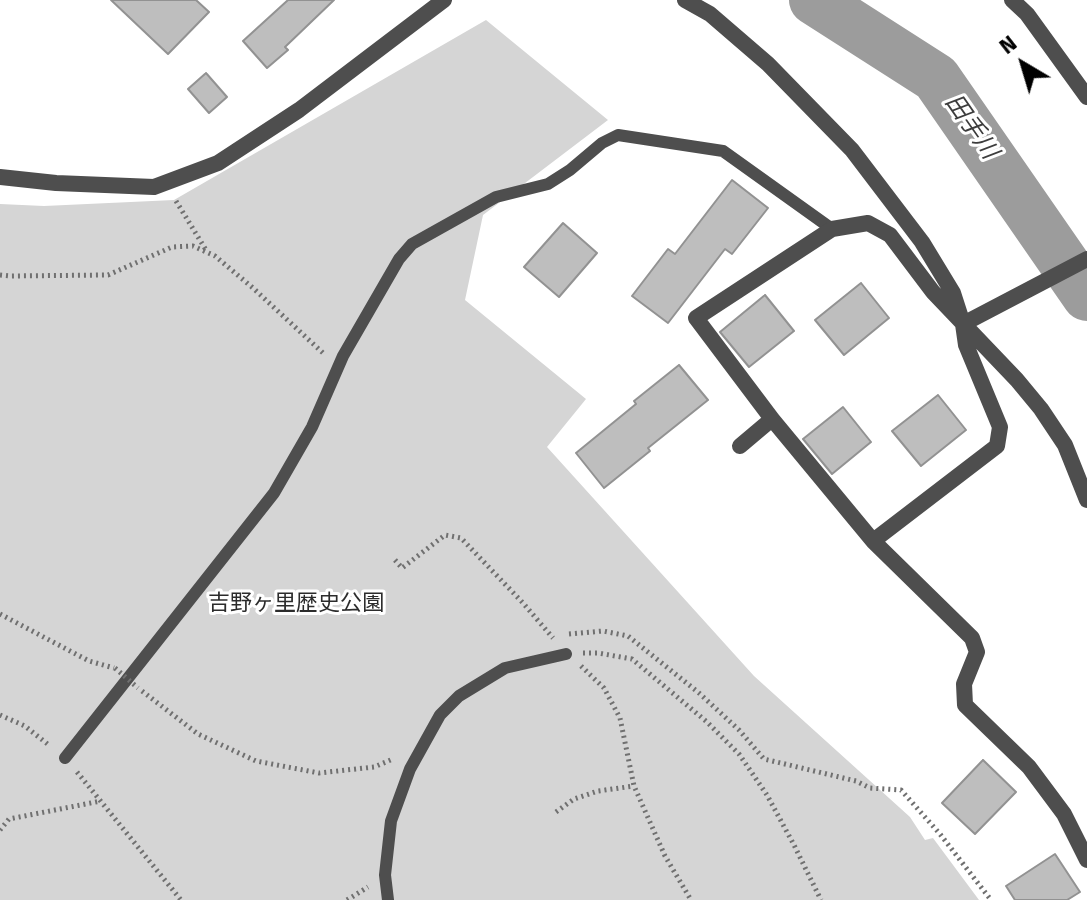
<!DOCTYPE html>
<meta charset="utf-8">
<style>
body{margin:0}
#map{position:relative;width:1087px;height:900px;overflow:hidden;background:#fff;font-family:"Fira Sans",sans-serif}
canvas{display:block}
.north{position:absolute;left:983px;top:24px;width:80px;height:80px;-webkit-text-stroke:6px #fff;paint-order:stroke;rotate:322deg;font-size:22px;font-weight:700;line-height:32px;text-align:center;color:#000}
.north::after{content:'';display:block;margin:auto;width:28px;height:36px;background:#000;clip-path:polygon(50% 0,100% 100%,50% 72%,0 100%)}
</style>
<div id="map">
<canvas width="1087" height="900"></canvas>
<div class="north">N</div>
</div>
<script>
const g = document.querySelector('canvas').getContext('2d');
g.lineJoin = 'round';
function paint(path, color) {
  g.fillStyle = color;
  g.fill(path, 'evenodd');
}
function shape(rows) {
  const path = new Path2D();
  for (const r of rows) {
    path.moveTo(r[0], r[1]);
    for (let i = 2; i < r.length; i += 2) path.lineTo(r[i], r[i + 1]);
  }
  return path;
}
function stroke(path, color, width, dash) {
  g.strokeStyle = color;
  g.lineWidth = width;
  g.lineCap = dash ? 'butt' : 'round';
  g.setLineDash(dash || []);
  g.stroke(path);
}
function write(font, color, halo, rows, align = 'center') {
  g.font = font + ' "Fira Sans","Noto Sans JP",sans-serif';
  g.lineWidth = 6;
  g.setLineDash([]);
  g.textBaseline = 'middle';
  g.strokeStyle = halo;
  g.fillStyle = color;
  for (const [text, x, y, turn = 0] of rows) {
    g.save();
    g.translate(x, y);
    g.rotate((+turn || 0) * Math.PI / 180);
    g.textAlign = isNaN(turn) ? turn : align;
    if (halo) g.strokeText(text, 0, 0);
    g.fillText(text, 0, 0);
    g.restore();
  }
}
const green = shape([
 [486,20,608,120,483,215,465,300,586,399,547,447,754,676,910,817,925,840,933,838,979,900,0,900,0,204,44,206,174,200]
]);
const river = shape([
 [814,0,936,78,1087,296]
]);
const building = shape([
 [111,0,196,0,209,12,168,54,111,0],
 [288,0,334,0,285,47,288,50,267,68,243,41,288,0],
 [206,73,227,97,209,113,188,89,206,73],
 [732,180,768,208,732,254,725,249,668,323,632,296,668,249,675,254,732,180],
 [563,223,597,253,559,297,524,267,563,223],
 [861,283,889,318,844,355,815,320,861,283],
 [765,295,794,331,749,367,720,332,765,295],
 [679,365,708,400,648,448,650,451,604,488,576,453,636,404,634,401,679,365],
 [938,395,966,430,921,466,892,431,938,395],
 [843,407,871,442,832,474,803,439,843,407],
 [983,760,1016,792,975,834,942,803,983,760],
 [1055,854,1080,892,1067,900,1015,900,1006,886,1055,854]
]);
const path = shape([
 [176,201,206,250],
 [0,275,10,276,108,275,172,247,193,246,215,256,253,288,323,353],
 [395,560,402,568,445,535,461,538,523,603,553,638],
 [0,614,89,661,114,668],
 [569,634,603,631,628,636,699,693,739,730,764,759,856,781,870,788,901,790,940,834,991,900],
 [583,653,598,653,632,659,707,722,739,754,767,795,794,845,821,900],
 [581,666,604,688,620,718,634,786,665,856,691,900],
 [142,691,198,734,256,761,319,773,374,767,393,759],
 [0,715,25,726,50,746],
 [77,772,181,900],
 [556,812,574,799,598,791,634,786],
 [0,830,9,819,101,801],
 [347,900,368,887]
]);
const lane = shape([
 [65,758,274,493,312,427,343,356,399,259,412,244,496,197,548,184,570,170,602,143,618,135,723,151,832,229],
 [388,900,385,875,391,821,410,769,440,715,459,696,505,668,566,654]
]);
const street = shape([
 [685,0,710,14,768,64,852,150,922,242,953,293,963,324,966,345,1000,427,997,446,873,541],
 [1012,0,1027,14,1087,97],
 [0,177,56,183,154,187,218,163,299,110,444,0],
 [963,324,1087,259],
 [740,446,772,419],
 [1087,500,1065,445,1041,409,1017,380,933,292,890,235,868,223,832,229,696,318,772,419,873,541,972,638,977,652,964,684,965,705,1029,767,1064,814,1087,860]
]);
const pathBridge = shape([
 [115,668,138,688]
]);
const parkNames = [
 ["吉野ヶ里歴史公園",296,604]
];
const waterNames = [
 ["田手川",971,127,55]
];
paint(green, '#d5d5d5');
stroke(river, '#9c9c9c', 50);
paint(building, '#bebebe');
stroke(building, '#929292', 2);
stroke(path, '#707070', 5, [2, 4]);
stroke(lane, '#4e4e4e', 12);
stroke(street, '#4e4e4e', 16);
stroke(pathBridge, '#707070', 5, [2, 4]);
write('22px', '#2c2c2c', '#fff', parkNames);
write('italic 24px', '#3d3d3d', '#fff', waterNames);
</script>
